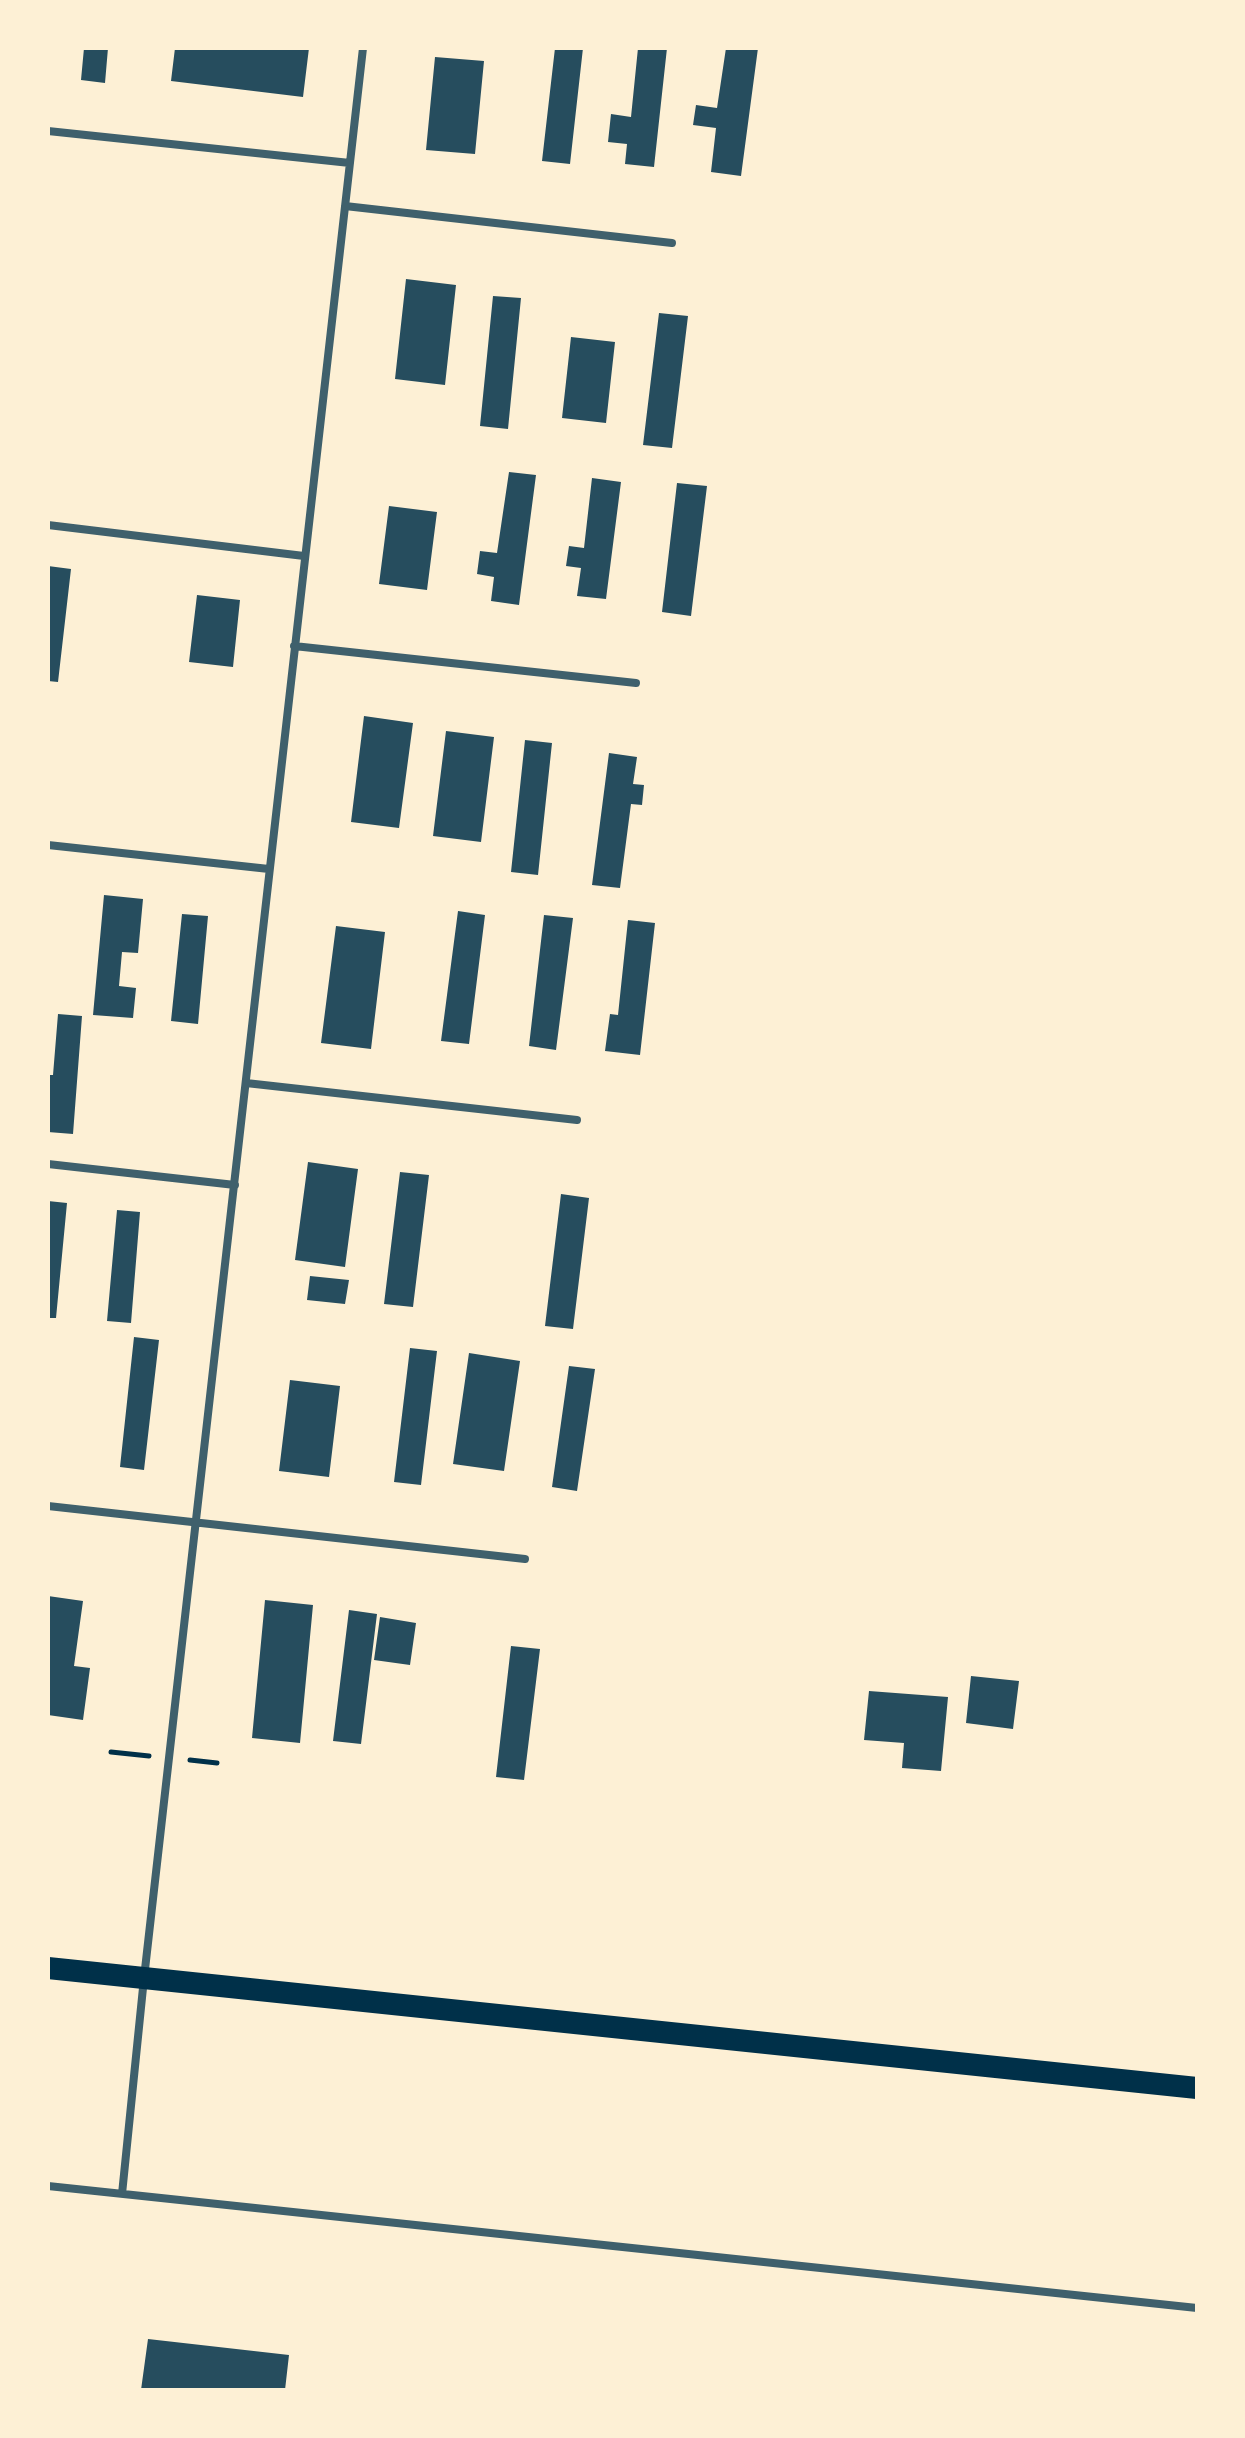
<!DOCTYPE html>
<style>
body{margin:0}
#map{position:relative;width:1245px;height:2438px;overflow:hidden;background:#fdf0d5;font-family:"Sofia Sans Condensed",sans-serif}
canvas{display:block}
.frame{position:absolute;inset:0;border:50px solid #fdf0d5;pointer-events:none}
</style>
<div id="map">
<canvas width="1245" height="2438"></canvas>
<div class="frame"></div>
</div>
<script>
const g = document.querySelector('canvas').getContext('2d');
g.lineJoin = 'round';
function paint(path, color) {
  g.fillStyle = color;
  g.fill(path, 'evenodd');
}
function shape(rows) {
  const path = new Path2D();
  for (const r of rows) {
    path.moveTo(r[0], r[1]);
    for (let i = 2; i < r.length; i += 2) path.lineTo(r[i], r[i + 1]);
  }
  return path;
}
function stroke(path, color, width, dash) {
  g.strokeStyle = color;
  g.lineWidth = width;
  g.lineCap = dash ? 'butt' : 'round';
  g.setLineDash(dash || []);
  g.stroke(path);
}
const building = shape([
 [84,48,108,48,105,83,81,80],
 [175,48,309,48,303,97,171,81],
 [555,48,583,48,570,164,542,161],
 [638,48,667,48,654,167,625,164,627,144,608,142,611,114,631,117],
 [726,48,758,48,741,176,711,172,716,128,693,125,696,105,717,108],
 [435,57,484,61,475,154,426,150],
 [406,279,456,285,445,385,395,379],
 [493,296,521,298,508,429,480,426],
 [659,313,688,316,672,448,643,445],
 [571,337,615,342,606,423,562,418],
 [509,472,536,475,519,605,491,601,494,577,477,574,480,551,497,553],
 [592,478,621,482,606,599,577,596,581,568,566,566,569,546,584,548],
 [677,483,707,486,691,616,662,612],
 [389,506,437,512,427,590,379,584],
 [48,566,71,569,58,682,48,681],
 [197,595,240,600,233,667,189,662],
 [364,716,413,723,399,828,351,822],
 [446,731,494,737,481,842,433,836],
 [525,740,552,743,538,875,511,872],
 [609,753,637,757,633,784,644,785,642,805,631,804,620,888,592,885],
 [104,895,143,899,138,953,122,952,119,986,136,988,133,1018,93,1015],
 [458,911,485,915,469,1044,441,1041],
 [182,914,208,916,198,1024,171,1021],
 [544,915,573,918,556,1050,529,1046],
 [628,920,655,923,640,1055,605,1051,610,1014,618,1015],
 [336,926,385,932,371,1049,321,1043],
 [58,1014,82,1016,73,1134,48,1132,50,1094,48,1094,48,1075,53,1075],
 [308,1162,358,1169,345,1267,295,1260],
 [400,1172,429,1175,413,1307,384,1304],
 [561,1194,589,1198,573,1329,545,1326],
 [48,1201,67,1203,56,1318,48,1318],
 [117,1210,140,1212,131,1323,107,1321],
 [310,1276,349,1280,345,1304,307,1300],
 [134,1337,159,1340,144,1470,120,1467],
 [410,1348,437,1351,421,1485,394,1482],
 [469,1353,520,1361,504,1471,453,1464],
 [569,1366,595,1369,577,1491,552,1487],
 [290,1380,340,1386,329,1477,279,1471],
 [48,1596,83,1601,74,1666,90,1668,83,1720,48,1715],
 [265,1600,313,1605,300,1743,252,1738],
 [349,1610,377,1614,361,1744,333,1741],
 [380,1617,416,1623,410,1665,374,1660],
 [511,1646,540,1649,524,1780,496,1777],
 [971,1676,1019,1681,1013,1729,966,1723],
 [869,1691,948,1697,941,1771,902,1768,904,1743,864,1740],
 [148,2339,289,2355,285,2390,141,2390]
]);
const path = shape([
 [111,1752,149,1756],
 [190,1760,217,1763]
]);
const minor = shape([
 [48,131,350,163],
 [345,206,672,243],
 [48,525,304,556],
 [294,646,636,683],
 [48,845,269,869],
 [246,1083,577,1120],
 [48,1164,235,1185],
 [48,1506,525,1559],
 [48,2186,1197,2308],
 [122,2194,144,1978,363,48]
]);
const trunk = shape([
 [48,1968,1197,2088]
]);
paint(building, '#264d5e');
stroke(path, '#003049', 5);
stroke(minor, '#3f606c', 8);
stroke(trunk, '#003049', 22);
</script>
